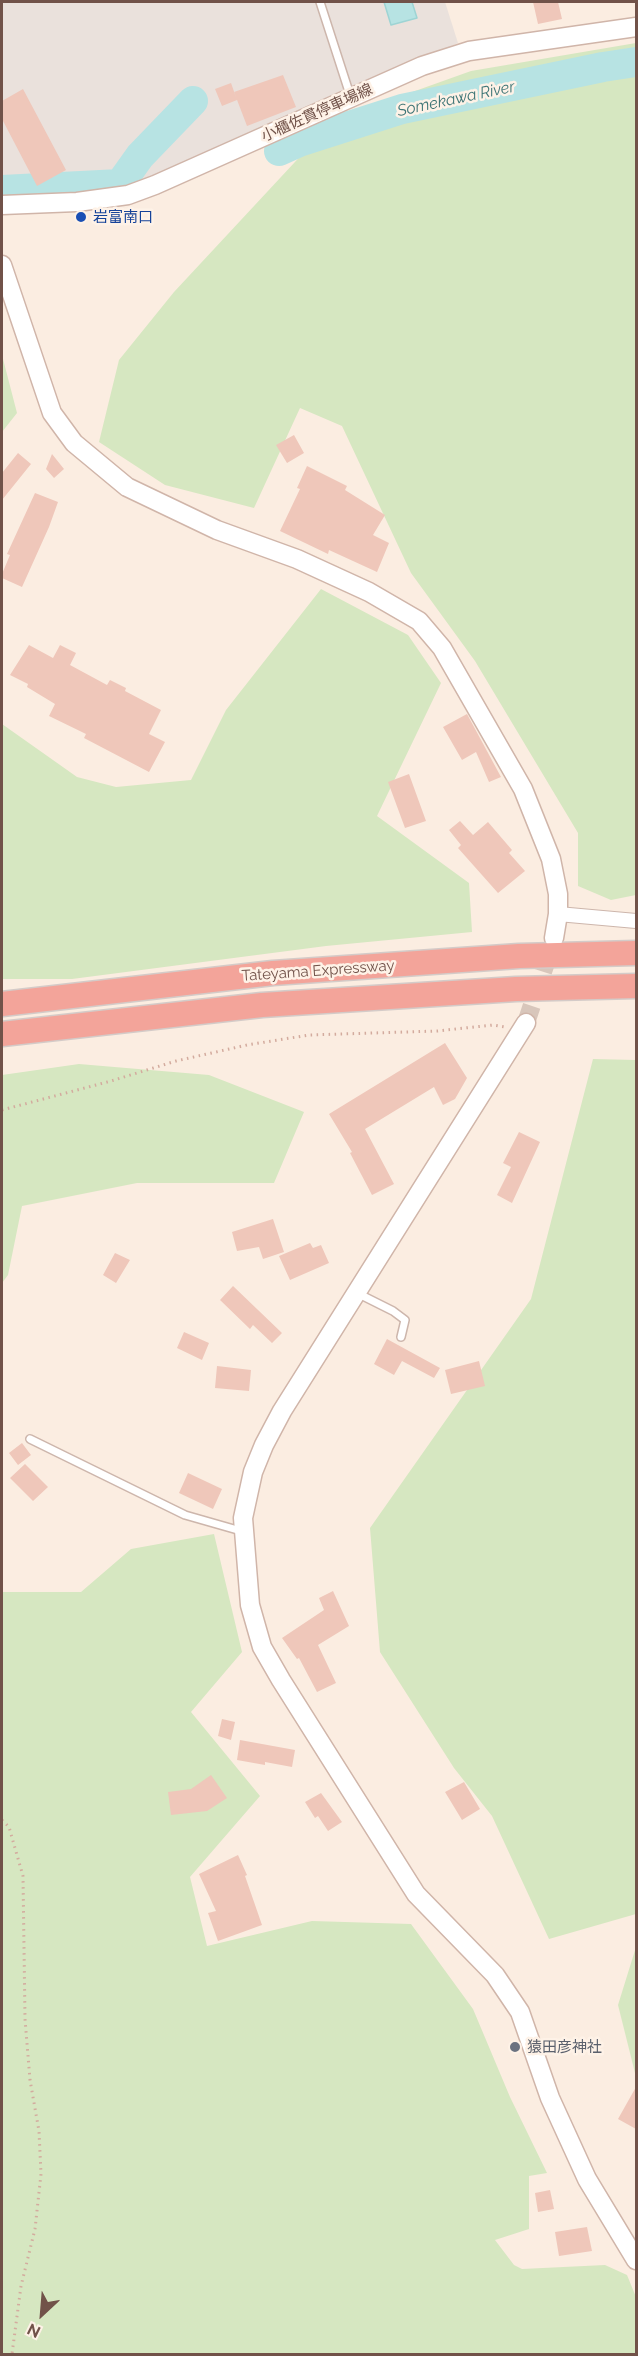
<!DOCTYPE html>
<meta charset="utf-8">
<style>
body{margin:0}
#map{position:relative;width:638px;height:2356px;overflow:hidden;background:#fbede1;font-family:Raleway,sans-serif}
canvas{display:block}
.frame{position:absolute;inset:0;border:3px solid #715249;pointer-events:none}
.north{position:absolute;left:12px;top:2284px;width:60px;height:60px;-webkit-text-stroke:4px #fef2e7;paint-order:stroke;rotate:206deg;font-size:16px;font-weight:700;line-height:24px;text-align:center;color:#715249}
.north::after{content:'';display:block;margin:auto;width:21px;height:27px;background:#715249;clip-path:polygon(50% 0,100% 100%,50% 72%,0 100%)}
</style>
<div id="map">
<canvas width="638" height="2356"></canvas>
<div class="frame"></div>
<div class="north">N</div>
</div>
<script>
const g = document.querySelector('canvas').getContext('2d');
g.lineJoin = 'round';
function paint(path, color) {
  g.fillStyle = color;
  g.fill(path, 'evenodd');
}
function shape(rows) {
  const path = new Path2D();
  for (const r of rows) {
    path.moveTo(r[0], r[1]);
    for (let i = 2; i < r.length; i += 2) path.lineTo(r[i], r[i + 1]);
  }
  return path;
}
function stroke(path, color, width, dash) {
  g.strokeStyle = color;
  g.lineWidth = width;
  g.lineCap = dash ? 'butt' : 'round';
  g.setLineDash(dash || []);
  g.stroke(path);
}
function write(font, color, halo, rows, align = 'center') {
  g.font = font + ' Raleway,"Noto Sans JP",sans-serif';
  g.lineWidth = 5;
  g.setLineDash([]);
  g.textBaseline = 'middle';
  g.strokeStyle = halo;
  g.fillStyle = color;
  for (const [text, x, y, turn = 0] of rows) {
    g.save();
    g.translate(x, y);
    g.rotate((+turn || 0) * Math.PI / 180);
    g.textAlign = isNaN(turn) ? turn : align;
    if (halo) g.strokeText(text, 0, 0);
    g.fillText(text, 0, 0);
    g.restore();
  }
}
const industrial = shape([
 [2,2,445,2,458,43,157,176,109,191,2,196]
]);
const green = shape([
 [636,43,636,895,611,900,578,886,578,833,475,661,411,573,342,426,300,408,254,508,165,485,99,442,119,360,174,292,334,120,471,71],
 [2,355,17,413,2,432],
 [321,589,408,635,441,683,377,816,469,883,472,932,326,946,72,979,2,979,2,724,77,777,116,787,191,780,226,710],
 [593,1059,636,1060,636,1914,549,1939,492,1816,454,1768,380,1652,370,1528,531,1299],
 [79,1064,209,1075,304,1112,274,1183,137,1183,22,1206,8,1275,2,1283,2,1075],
 [214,1534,242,1652,191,1712,260,1796,190,1877,207,1946,312,1921,411,1924,473,2009,510,2097,547,2173,529,2176,529,2229,495,2240,514,2265,522,2269,605,2265,627,2275,636,2297,636,2354,2,2354,2,1592,81,1592,131,1549],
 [636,1947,636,2077,618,2005]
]);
const water = shape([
 [384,2,412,2,417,18,391,25,384,2]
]);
const river = shape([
 [279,151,299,142,402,109,603,67,636,62],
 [2,190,120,184,140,156,193,101]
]);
const building = shape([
 [533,2,558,2,562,19,538,24],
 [283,75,296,107,247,126,234,92],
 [231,83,237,100,222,106,215,89],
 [23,89,66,170,37,186,2,119,2,101],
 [294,435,304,453,287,463,276,445],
 [18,453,31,464,2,500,2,473],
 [52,454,64,469,54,478,46,469],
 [307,466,347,486,345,490,385,515,373,535,389,543,377,572,329,550,328,554,280,531,300,489,297,488],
 [35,493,58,502,49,527,22,587,2,578,2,574,10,555,7,554],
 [29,645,53,658,60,645,76,653,70,665,107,685,110,680,126,688,125,691,161,710,149,734,165,742,149,772,84,738,86,734,49,716,55,704,27,687,28,684,10,675],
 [467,714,501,777,489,782,476,752,462,760,443,727],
 [409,774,426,821,405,828,388,782],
 [460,821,473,835,488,822,512,850,509,853,525,871,498,893,458,848,461,845,449,830],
 [445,1043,467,1078,455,1099,443,1105,434,1087,365,1129,394,1184,372,1195,350,1153,352,1152,329,1114],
 [519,1132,540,1142,512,1203,497,1195,511,1167,503,1163],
 [273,1219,284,1252,263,1259,259,1247,237,1251,232,1232],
 [310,1243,313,1248,321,1245,329,1263,290,1280,279,1256],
 [115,1253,130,1260,116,1283,103,1275],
 [233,1286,282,1333,272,1343,253,1325,250,1329,220,1300],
 [184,1332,209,1343,202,1360,177,1348],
 [387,1339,440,1368,434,1378,402,1361,394,1375,374,1364],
 [479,1361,485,1386,451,1394,445,1370],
 [217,1366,251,1370,249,1391,215,1388],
 [22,1443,31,1455,18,1465,9,1453],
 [25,1464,48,1487,33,1501,10,1478],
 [188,1473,222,1489,213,1509,179,1493],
 [333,1591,349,1626,318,1645,336,1683,317,1692,299,1658,297,1659,282,1638,324,1610,319,1598],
 [222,1719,235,1722,231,1740,218,1736],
 [240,1740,295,1750,292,1767,265,1762,265,1765,237,1760],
 [211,1775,227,1798,207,1811,171,1815,168,1792,191,1789],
 [464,1782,480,1809,462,1820,445,1792],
 [321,1793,342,1822,328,1831,318,1816,315,1818,305,1802],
 [238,1855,247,1875,245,1876,262,1925,218,1941,208,1913,216,1911,199,1874],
 [636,2087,636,2129,618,2119],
 [550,2190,554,2209,538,2212,535,2193],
 [587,2227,592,2251,559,2256,555,2232]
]);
const secondaryTunnel = shape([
 [526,1023,552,945]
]);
const path = shape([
 [2,1110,111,1081,176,1061,247,1045,309,1035,437,1031,493,1025,505,1027],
 [2,1820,9,1827,23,1876,25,2019,30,2080,39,2131,41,2174,35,2229,21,2286,12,2354]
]);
const lane = shape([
 [320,2,351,98],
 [357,1293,393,1311,405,1320,401,1337],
 [30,1439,185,1515,241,1531]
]);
const street = shape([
 [558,914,636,921]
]);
const secondary = shape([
 [2,205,77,202,128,195,155,185,422,66,469,51,636,27],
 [2,265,52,413,74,443,127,487,217,530,297,559,369,592,419,621,442,648,523,789,551,859,558,894,558,914,554,938],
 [526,1023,282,1411,264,1445,253,1472,243,1518,250,1605,262,1647,281,1680,416,1894,495,1975,520,2012,550,2098,587,2179,636,2260]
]);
const highway = shape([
 [2,1004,273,973,519,956,636,953],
 [2,1034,262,1005,516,989,636,986]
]);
const markers = [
 [81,217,6,"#1a4fb4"],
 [515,2047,6,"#6b7280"]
];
const streetNames = [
 ["小櫃佐貫停車場線",317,113,-24],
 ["Tateyama Expressway",318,971,-4]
];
const transitNames = [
 ["岩富南口",93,217]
];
const worshipNames = [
 ["猿田彦神社",527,2047]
];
const waterNames = [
 ["Somekawa River",456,99,-12]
];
paint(industrial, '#eae1dc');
paint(green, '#d6e7c1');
paint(water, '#b7e3e3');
stroke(water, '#9ed4d4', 1.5);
stroke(river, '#b7e3e3', 30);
paint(building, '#efc7ba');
stroke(secondaryTunnel, '#d8c6bb', 18, [18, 9]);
stroke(lane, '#cdb6ac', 10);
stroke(street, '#cdb6ac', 16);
stroke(secondary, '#d0b5a9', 21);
stroke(highway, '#d4cbc8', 27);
stroke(path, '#d3ab9e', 3, [1.5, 4.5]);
stroke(lane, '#fff', 7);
stroke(street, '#fff', 14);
stroke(secondary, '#fff', 18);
stroke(highway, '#f3a49a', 24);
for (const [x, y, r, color] of markers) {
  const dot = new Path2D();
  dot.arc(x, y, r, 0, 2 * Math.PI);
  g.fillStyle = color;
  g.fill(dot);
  stroke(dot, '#fef2e7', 2);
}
write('15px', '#715249', '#fef2e7', streetNames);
write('15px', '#164399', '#fef2e7', transitNames, 'left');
write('15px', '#5b616d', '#fef2e7', worshipNames, 'left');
write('italic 16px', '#3e7576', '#fef2e7', waterNames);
</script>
